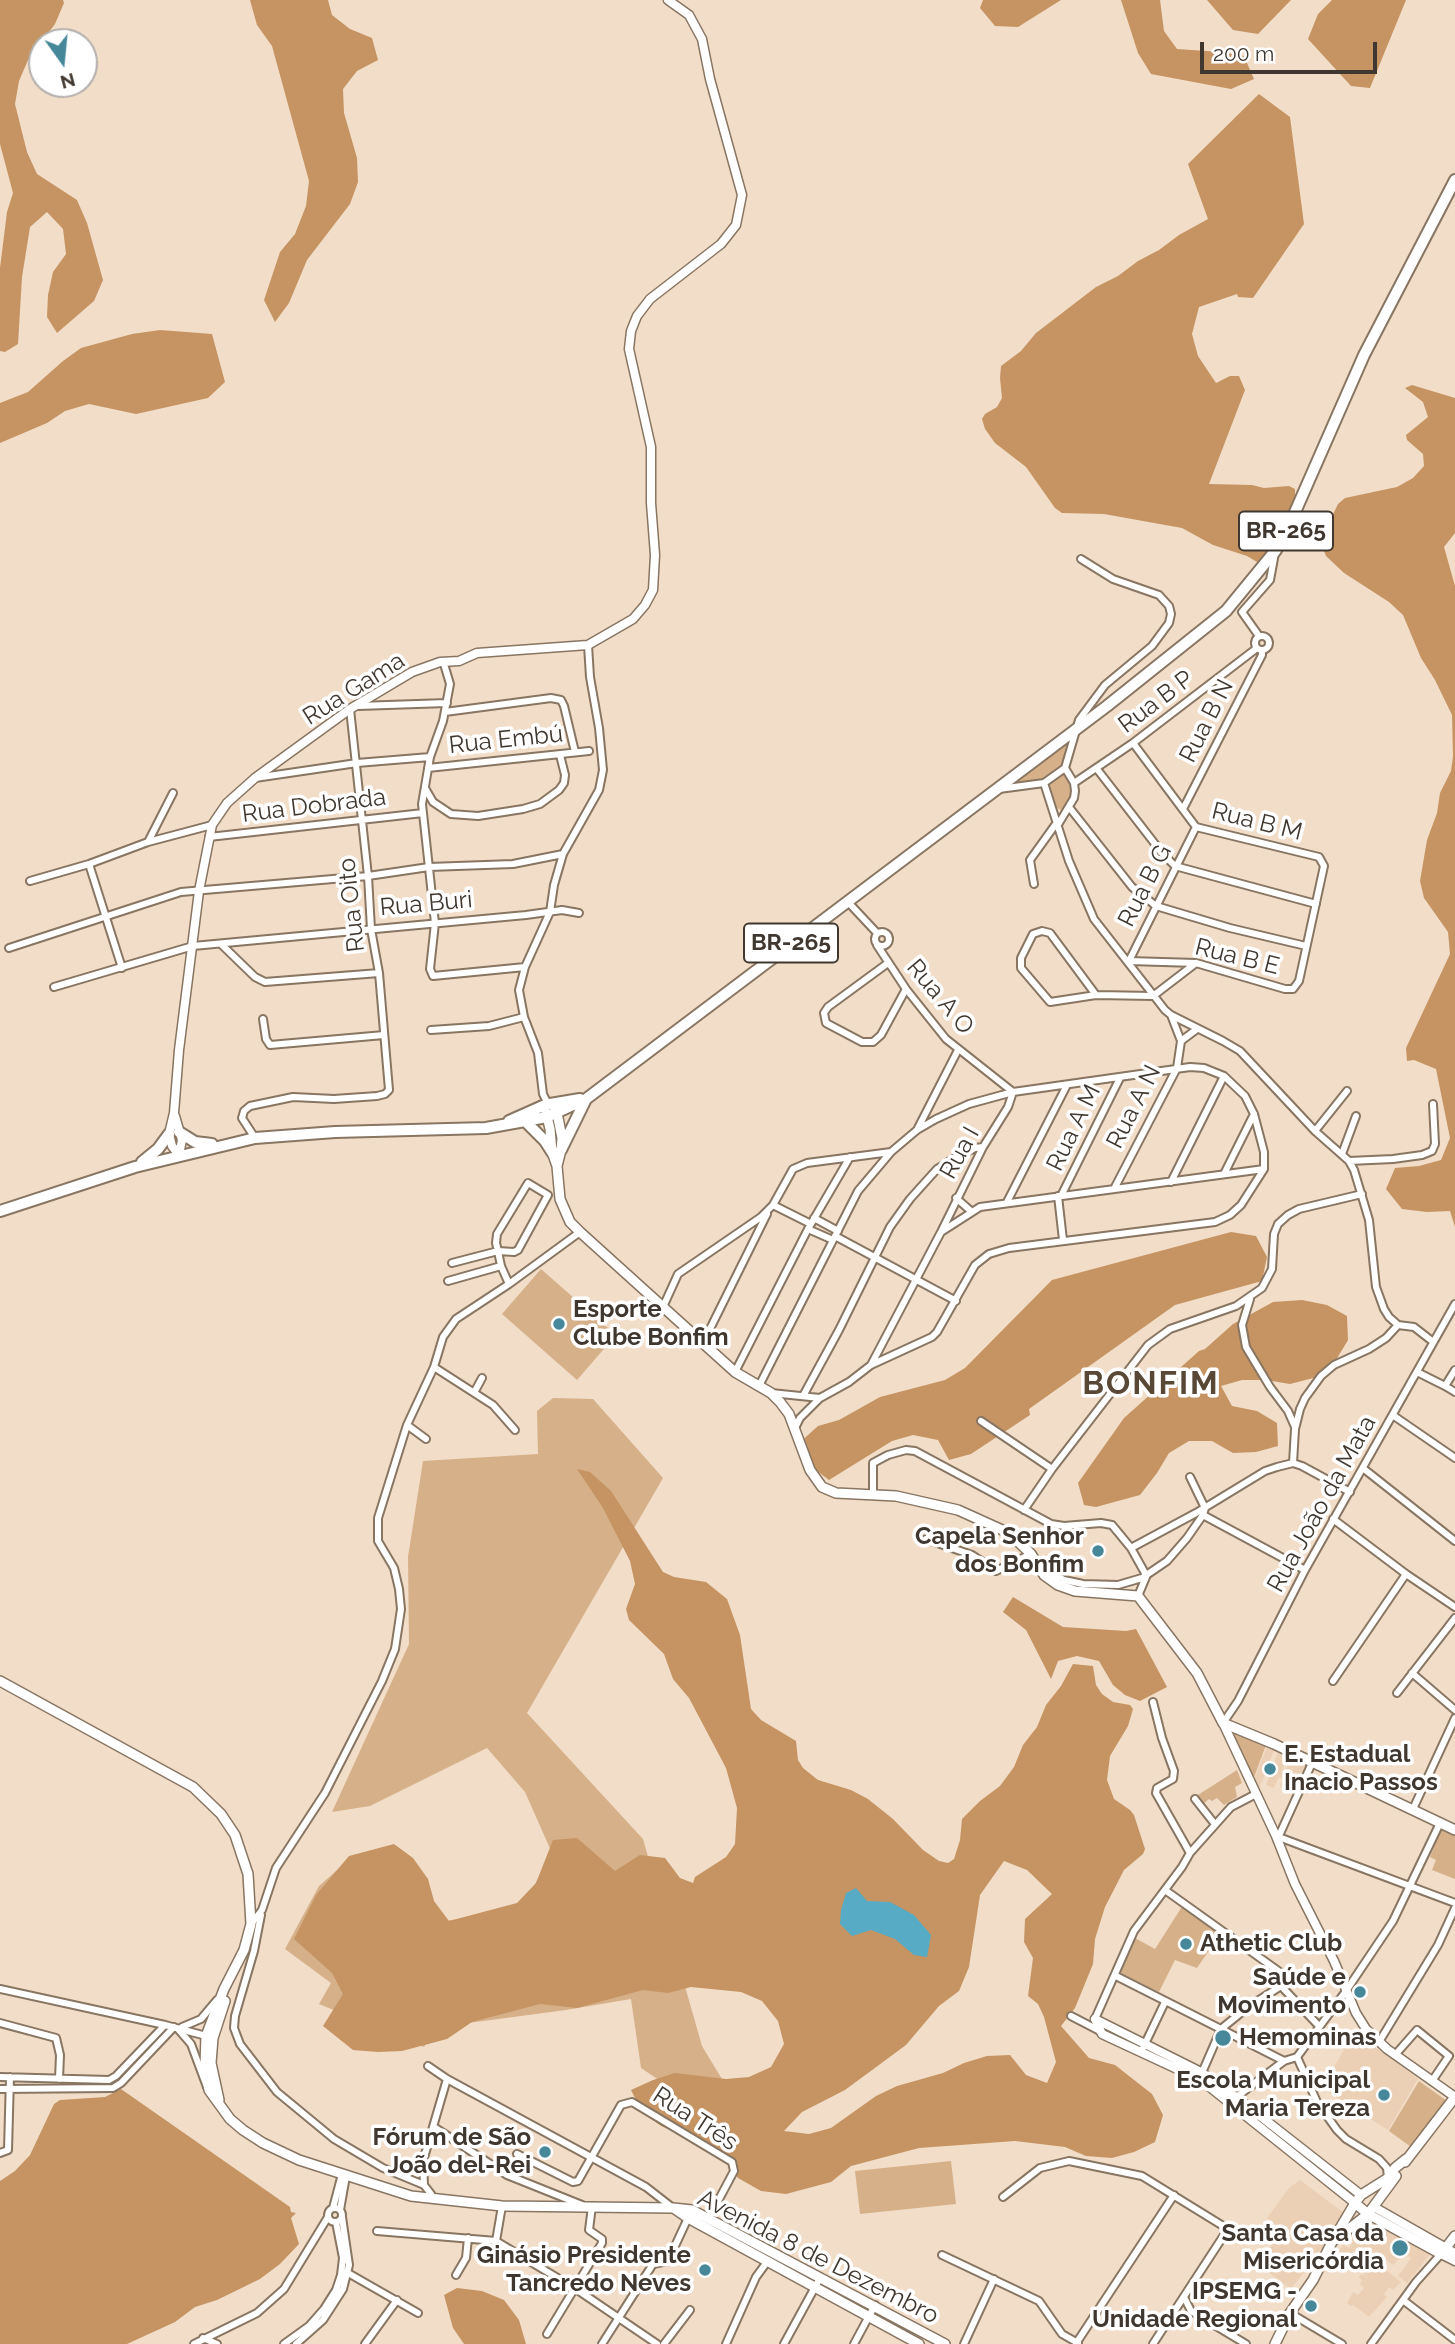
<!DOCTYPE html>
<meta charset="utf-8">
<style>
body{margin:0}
#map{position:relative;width:1455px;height:2344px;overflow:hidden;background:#f2ddc8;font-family:Raleway,sans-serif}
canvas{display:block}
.north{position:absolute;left:28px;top:28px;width:70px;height:70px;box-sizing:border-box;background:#fff;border:2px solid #b3afac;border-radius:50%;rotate:165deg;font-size:19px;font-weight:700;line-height:28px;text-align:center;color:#403830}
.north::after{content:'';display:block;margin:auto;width:24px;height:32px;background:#46879a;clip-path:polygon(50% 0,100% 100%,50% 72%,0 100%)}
.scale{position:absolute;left:1200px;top:42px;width:177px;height:32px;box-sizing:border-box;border:4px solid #403830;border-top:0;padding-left:9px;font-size:21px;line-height:24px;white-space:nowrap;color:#403830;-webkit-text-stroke:5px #fff;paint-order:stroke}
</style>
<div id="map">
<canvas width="1455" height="2344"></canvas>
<div class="north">N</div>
<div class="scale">200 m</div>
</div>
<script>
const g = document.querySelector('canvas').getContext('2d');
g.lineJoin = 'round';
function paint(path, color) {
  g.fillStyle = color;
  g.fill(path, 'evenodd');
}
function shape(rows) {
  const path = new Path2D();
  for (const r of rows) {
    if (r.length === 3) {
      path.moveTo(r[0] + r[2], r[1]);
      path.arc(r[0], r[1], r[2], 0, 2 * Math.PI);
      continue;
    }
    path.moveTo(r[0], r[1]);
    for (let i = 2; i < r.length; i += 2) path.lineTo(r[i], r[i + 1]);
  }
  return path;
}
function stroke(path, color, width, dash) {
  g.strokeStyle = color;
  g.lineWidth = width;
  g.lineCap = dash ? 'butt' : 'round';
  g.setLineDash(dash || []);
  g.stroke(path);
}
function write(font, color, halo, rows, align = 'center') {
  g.font = font + ' Raleway,sans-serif';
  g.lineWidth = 7;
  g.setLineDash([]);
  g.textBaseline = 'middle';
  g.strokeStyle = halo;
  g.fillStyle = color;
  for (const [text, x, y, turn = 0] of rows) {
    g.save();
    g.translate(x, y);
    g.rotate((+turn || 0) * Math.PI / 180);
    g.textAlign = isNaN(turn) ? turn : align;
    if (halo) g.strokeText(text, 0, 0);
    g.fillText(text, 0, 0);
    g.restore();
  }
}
const built = shape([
 [1267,1747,1274,1750,1268,1767,1272,1768,1278,1752,1288,1756,1282,1772,1285,1772,1290,1759,1307,1766,1303,1777,1295,1774,1293,1780,1300,1783,1296,1792,1280,1786,1283,1779,1279,1777,1274,1788,1266,1785,1271,1772,1267,1770,1258,1790,1253,1781],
 [1353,2034,1386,2054,1418,2079,1388,2130,1322,2088],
 [1300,2180,1344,2213,1322,2249,1291,2289,1260,2266,1274,2240,1272,2236,1280,2227,1267,2218,1289,2188],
 [1383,2218,1432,2252,1407,2283,1398,2276,1411,2258,1405,2253,1393,2265,1385,2259,1380,2263,1359,2247,1353,2254,1364,2264,1360,2268,1339,2252,1343,2245,1349,2248,1353,2242,1349,2238,1354,2233,1368,2244,1376,2234,1373,2232],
 [1371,2258,1401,2282,1393,2290,1389,2287,1384,2294,1387,2297,1369,2317,1353,2305,1351,2306,1347,2303,1353,2292,1358,2295,1364,2288,1360,2284,1362,2280,1359,2277,1361,2274,1370,2280,1363,2274,1368,2268,1366,2265]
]);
const green = shape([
 [1068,742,1062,766,1043,780,1010,784],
 [1064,773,1070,781,1072,794,1064,808,1061,810,1057,808,1048,784],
 [541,1269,616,1335,577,1380,502,1314],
 [553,1398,593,1399,663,1478,527,1713,643,1839,702,2046,734,2099,719,2120,641,2068,631,1999,566,2010,438,2027,424,2047,319,2004,331,1983,285,1949,319,1886,345,1863,438,1922,521,1910,552,1853,525,1792,487,1748,370,1806,332,1812,409,1644,408,1557,423,1461,538,1454,537,1411],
 [1239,1731,1266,1745,1253,1780,1232,1736,1233,1733],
 [1237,1770,1242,1783,1235,1787,1237,1797,1224,1805,1217,1798,1212,1801,1209,1799,1202,1805,1198,1795],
 [1441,1829,1455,1836,1455,1879,1432,1870,1436,1860,1430,1857],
 [1183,1905,1221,1933,1197,1968,1175,1960,1159,1992,1122,1974,1120,1970,1135,1938,1155,1949],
 [1419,2081,1447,2101,1411,2147,1389,2131],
 [951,2161,956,2204,860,2214,855,2171]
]);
const forest = shape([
 [0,0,63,0,64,3,55,24,28,60,19,81,15,104,27,152,37,174,77,200,87,223,103,280,94,301,57,333,47,317,48,295,53,272,66,254,63,229,47,212,30,227,22,277,18,344,5,352,0,351,0,268,7,212,13,193,0,144],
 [250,0,328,0,332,15,350,29,372,38,378,60,357,71,343,89,344,113,357,158,358,182,350,204,307,260,289,303,275,322,264,300,280,252,295,234,306,206,309,181,272,46,257,25],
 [983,0,1061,0,1018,27,995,26,980,8],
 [1121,0,1160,0,1164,31,1177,49,1221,52,1244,56,1254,79,1231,89,1151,74,1138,53],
 [1207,0,1291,0,1258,34,1233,30],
 [1332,0,1406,0,1370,88,1351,86,1308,39,1318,14],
 [1259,94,1290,117,1304,224,1253,298,1238,297,1237,294,1199,307,1192,334,1198,356,1216,383,1230,376,1239,376,1245,390,1209,484,1252,485,1264,488,1289,486,1295,489,1295,504,1289,519,1261,561,1257,562,1247,556,1213,545,1182,528,1104,514,1062,513,1055,508,1026,467,995,443,985,429,982,419,985,414,997,407,1002,398,1000,378,1001,366,1021,351,1036,333,1096,287,1118,276,1138,261,1159,250,1179,235,1208,219,1188,164],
 [160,330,212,334,225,382,208,398,136,414,89,404,65,411,47,423,0,443,0,403,28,392,63,361,81,348,132,334],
 [1412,385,1455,398,1455,533,1444,547,1455,586,1455,1227,1450,1211,1427,1212,1402,1209,1386,1189,1395,1168,1419,1166,1441,1160,1450,1138,1436,1069,1414,1060,1407,1061,1406,1048,1450,954,1448,932,1424,898,1420,881,1427,840,1437,813,1440,793,1451,771,1453,756,1452,715,1435,680,1421,658,1403,615,1389,602,1344,573,1326,556,1320,541,1338,504,1345,498,1397,487,1413,478,1424,466,1423,454,1407,440,1406,435,1428,417,1423,402,1405,388],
 [1231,1232,1256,1236,1267,1257,1262,1281,1175,1305,1029,1409,1030,1415,971,1454,949,1460,938,1440,913,1435,892,1441,829,1480,817,1471,802,1451,798,1444,818,1426,839,1420,880,1397,945,1380,965,1368,1052,1280],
 [1302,1300,1327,1305,1347,1316,1348,1340,1336,1360,1317,1377,1290,1384,1266,1380,1242,1380,1221,1386,1232,1406,1257,1411,1277,1423,1278,1446,1256,1452,1233,1453,1212,1441,1189,1441,1169,1453,1157,1473,1140,1495,1096,1507,1084,1505,1078,1483,1124,1418,1199,1351,1205,1349,1233,1324,1273,1302],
 [577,1469,590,1472,611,1491,663,1572,674,1577,706,1582,727,1599,740,1635,751,1709,761,1720,796,1741,798,1760,803,1768,818,1780,851,1790,868,1799,893,1819,923,1850,939,1861,948,1863,954,1859,960,1840,962,1819,980,1801,1000,1786,1014,1767,1023,1745,1037,1727,1046,1705,1061,1686,1073,1664,1093,1666,1096,1685,1102,1694,1113,1702,1130,1705,1133,1709,1128,1726,1110,1756,1107,1780,1114,1799,1130,1810,1134,1815,1145,1849,1143,1854,1124,1870,1105,1907,1095,1939,1093,1964,1075,2008,1061,2026,1089,2058,1115,2065,1152,2094,1163,2115,1155,2142,1134,2152,1112,2158,1086,2156,1065,2147,1015,2141,919,2148,851,2166,831,2182,786,2194,761,2191,738,2178,723,2158,704,2143,661,2126,642,2112,631,2090,653,2080,675,2073,726,2079,749,2077,771,2067,784,2044,778,2021,762,2001,741,1992,691,1987,668,1993,643,1990,577,2008,540,2004,472,2022,447,2039,402,2051,378,2052,353,2050,323,2026,343,1994,332,1973,294,1939,316,1895,349,1856,394,1844,413,1858,428,1879,434,1901,449,1921,517,1903,536,1883,553,1840,577,1838,615,1871,640,1855,665,1858,680,1878,693,1883,695,1877,726,1857,735,1844,737,1808,726,1768,689,1698,673,1679,664,1654,629,1620,626,1609,635,1584,630,1561,603,1508],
 [1004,1861,1027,1870,1052,1894,1025,1919,1024,1942,1033,1958,1028,1996,1038,2004,1044,2017,1056,2062,1047,2083,1026,2075,1010,2055,987,2056,964,2063,943,2073,897,2086,876,2096,831,2128,809,2134,784,2131,802,2112,845,2090,906,2045,939,2006,959,1991,969,1967,980,1895],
 [1013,1597,1063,1627,1126,1631,1136,1629,1167,1687,1140,1701,1125,1695,1113,1685,1099,1661,1077,1656,1058,1661,1051,1679,1026,1630,1003,1612],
 [121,2089,290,2207,291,2212,296,2213,291,2218,299,2244,280,2264,260,2279,217,2300,195,2307,175,2322,127,2344,0,2344,0,2181,15,2171,30,2155,54,2104,60,2100,105,2097],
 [457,2288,482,2291,504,2300,519,2320,526,2344,464,2344,453,2328,444,2295]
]);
const water = shape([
 [856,1888,867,1901,890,1902,914,1915,931,1935,927,1957,914,1955,895,1939,871,1930,852,1936,840,1924,841,1910,846,1893]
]);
const minor = shape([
 [1259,636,1242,612,1270,580,1275,553],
 [1262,643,7],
 [441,662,444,664,450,684,443,721,430,757,422,804,435,923,430,969,433,976,525,967],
 [358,706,447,703],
 [445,712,551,698,561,700,564,706,575,752],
 [428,768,589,751],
 [1097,769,1162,853,1175,866,1316,904],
 [255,778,357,763,430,757],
 [1044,783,1069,861,1094,919,1165,1010,1171,1015,1223,1041,1240,1051,1315,1131,1349,1161,1354,1170,1369,1220,1376,1287,1384,1309,1389,1317,1398,1325,1414,1327,1432,1341],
 [1074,783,1133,743,1257,648],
 [425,788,433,802,451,814,478,816,523,809,540,804,559,790,564,783,565,775,560,755],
 [999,789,1044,783,1065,768,1079,720,1105,685,1152,646,1169,623,1171,614,1169,606,1159,595,1113,579,1081,559],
 [1069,807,1132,887,1156,906,1230,928,1306,946],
 [1183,809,1262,655,1262,650],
 [1059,823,1074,798,1075,791,1074,783,1065,768],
 [209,837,423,813],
 [148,842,173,793],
 [89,864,122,968],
 [30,881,89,864,148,842,212,825],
 [1034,884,1030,860,1058,821],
 [847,901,877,933],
 [882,939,7],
 [221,944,255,977,265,982,379,973],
 [877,945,906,989,946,1039,1013,1092,1008,1107,983,1147,942,1230],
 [9,948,181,892,368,876,429,867,513,864,563,854],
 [1129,961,1196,963,1285,989,1293,989,1299,981,1324,866,1319,857,1196,827,1133,743],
 [1129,961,1196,827],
 [888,963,828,1007,824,1013,826,1023,862,1042,873,1042,881,1035,906,989],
 [54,987,193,946,526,915,562,910,579,913],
 [1096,995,1050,933,1042,931,1033,934,1021,958,1021,968,1050,1002,1096,995,1153,996,1196,963],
 [1171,1015,1181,1041],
 [263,1019,266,1039,270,1045,384,1035],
 [431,1030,489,1026,524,1017],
 [1181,1041,1197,1029],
 [548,1104,543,1094,538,1053,524,1017,519,990,525,967,550,912,554,885,563,854,599,790,603,770,599,728,590,677,588,645],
 [918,1128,958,1050],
 [1315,1131,1347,1091],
 [255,1138,242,1118,244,1111,250,1106,293,1097,334,1099,377,1096,385,1094,389,1090,379,973,371,929,368,876,350,709],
 [1342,1154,1356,1116],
 [1349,1161,1393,1159,1422,1155,1432,1151,1435,1144,1433,1104],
 [1224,1174,1254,1114],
 [1171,1182,1224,1076],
 [1114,1189,1177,1068,1181,1041],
 [1062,1194,1120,1078],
 [1058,1196,1063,1240],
 [956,1198,972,1212],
 [1007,1202,1067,1085],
 [773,1205,811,1224],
 [814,1218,838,1231],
 [808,1229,833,1240],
 [835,1236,956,1301],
 [452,1263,498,1251,514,1252,518,1250,548,1195,528,1183,497,1234,496,1243,498,1251,501,1266,509,1284],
 [448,1281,501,1266],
 [1250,1299,1242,1325,1246,1347,1270,1387,1288,1411,1295,1427],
 [663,1307,678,1274,761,1217,773,1205,793,1169,807,1163,891,1152],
 [703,1343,767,1214],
 [871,1365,941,1232,980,1207,1264,1169],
 [434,1367,493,1405,515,1430],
 [735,1372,808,1229,850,1157],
 [1417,1372,1445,1386,1455,1370],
 [759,1386,858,1191,891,1152,917,1130,936,1119,969,1104,1013,1092,1190,1067,1204,1068,1224,1076,1245,1096,1254,1114,1264,1152,1264,1169,1241,1205,1230,1215,1215,1222,1009,1248,989,1254,975,1265,937,1332,932,1337,871,1365,849,1382,820,1398],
 [1445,1386,1455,1392],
 [475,1391,482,1378],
 [771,1393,820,1398,800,1418,795,1428],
 [803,1396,839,1330,890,1227,910,1199,937,1169,958,1156,975,1148,983,1147],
 [1394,1416,1455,1458],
 [981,1421,1052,1469],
 [407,1425,426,1439],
 [1293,1463,1295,1429,1300,1409,1305,1398,1321,1376,1334,1365,1369,1349,1386,1338,1398,1325],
 [1364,1469,1455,1541],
 [873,1494,873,1463,888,1455,906,1450,915,1451,1051,1524,1064,1526,1101,1523,1112,1525,1131,1548,1146,1575],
 [1024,1510,1052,1469,1148,1345,1170,1329,1236,1306,1262,1288,1272,1269,1274,1234,1278,1224,1288,1215,1299,1209,1362,1194],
 [1203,1515,1305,1570],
 [1333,1519,1406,1574,1455,1607],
 [926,1539,972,1555,996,1571,1031,1554],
 [1131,1548,1196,1513,1265,1471,1277,1467,1293,1463,1302,1466,1350,1492],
 [1042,1567,1064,1580,1083,1584,1118,1585,1142,1578,1167,1561,1187,1538,1203,1515,1205,1508,1190,1477],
 [1138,1596,1146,1577],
 [1412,1673,1455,1710],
 [1333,1681,1406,1574],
 [1397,1693,1455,1618],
 [1153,1702,1162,1738,1174,1771,1173,1779,1157,1788,1156,1793,1190,1853],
 [1223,1723,1238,1701,1305,1570,1455,1304],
 [1195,1799,1214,1823],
 [1413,1809,1455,1718],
 [1276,1836,1455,1903],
 [1278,1838,1312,1763],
 [1165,1890,1284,1975,1285,1981,1281,1986],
 [261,1915,254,1951,235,2016,234,2028,240,2044,277,2092,334,2139,383,2168,424,2185],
 [251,1924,262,1910,276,1868,325,1793,382,1681,395,1649,401,1609,399,1589,394,1568,378,1541,378,1518,407,1425,434,1367,443,1337,456,1319,509,1284,580,1232],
 [1116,1976,1284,2061],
 [1281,1986,1319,2026],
 [0,1989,165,2025,210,2037],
 [1071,2016,1100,2031],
 [1095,2019,1134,1931,1182,1867,1190,1853,1231,1807,1256,1794],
 [0,2023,56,2038,60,2055,59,2079],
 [182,2027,201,2019,217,2000],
 [178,2029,191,2044,207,2087],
 [1379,2042,1438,1945,1455,1908],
 [1143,2048,1165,2002],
 [1395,2055,1417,2030,1449,2056,1432,2081],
 [1297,2057,1346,1991,1393,1921,1440,1823],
 [1297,2057,1317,2102,1337,2130,1346,2139,1379,2159,1387,2168,1388,2178],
 [428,2066,447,2079,646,2187,673,2208],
 [1201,2075,1221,2029,1248,2007,1281,1986],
 [0,2077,109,2080,116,2076,165,2025],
 [0,2089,113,2088,121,2083,174,2027],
 [1235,2098,1284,2061,1297,2057],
 [434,2127,507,2175,582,2205],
 [0,2153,8,2150,10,2077],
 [517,2154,573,2182,578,2181,621,2105,632,2102,732,2162,734,2171,709,2218],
 [425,2197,431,2194,424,2185,423,2161,447,2079],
 [1003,2197,1040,2168,1069,2161,1142,2176,1228,2229,1153,2344],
 [333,2208,342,2174],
 [335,2215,7],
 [340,2210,346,2176],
 [377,2231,496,2241,576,2289,657,2344],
 [496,2241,502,2206],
 [942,2255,1039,2301,1062,2334,1078,2343],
 [348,2273,418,2313],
 [456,2275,466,2258,468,2238],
 [1184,2297,1191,2311,1246,2344],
 [1403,2300,1455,2340],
 [1290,2313,1342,2344],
 [547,2334,602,2243,602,2239,589,2230,592,2206],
 [203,2338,217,2344],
 [1077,2342,1174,2195],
 [194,2344,257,2313,284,2289,328,2217],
 [284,2344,309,2326,324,2309,336,2290,341,2275,343,2258,336,2222],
 [296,2344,323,2320,343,2289,349,2265,342,2217],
 [365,2344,397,2300],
 [602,2344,653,2264,668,2261,688,2218],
 [664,2344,690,2310],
 [726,2344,756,2277,767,2262],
 [784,2344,820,2278],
 [854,2344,875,2305],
 [964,2344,994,2279],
 [1371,2344,1416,2282,1441,2254]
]);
const tertiary = shape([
 [175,1116,182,1140,179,1155],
 [179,1155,172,1146,169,1134,174,1113,179,1050,199,891,212,825,227,803,255,778,350,709,412,672,440,662,459,661,477,653,588,645,633,619,645,605,653,590,655,555,651,503,651,447,629,349,631,331,637,316,650,299,721,244,736,225,742,195,710,79,702,39,689,15,668,0],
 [1223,1723,1276,1836,1295,1884,1334,1961,1356,2013,1366,2029,1387,2049,1455,2097],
 [1095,2019,1102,2034,1201,2080,1355,2203],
 [1095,2019,1201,2072,1236,2097,1361,2195],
 [1374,2207,1455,2253],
 [1441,2254,1455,2261]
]);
const secondary = shape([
 [554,1107,557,1113,562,1138,561,1150,557,1166],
 [546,1112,550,1129,552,1152,557,1166,560,1199,570,1222,580,1232,735,1372,771,1393,780,1402,789,1414,810,1470,822,1487,836,1493,896,1496,958,1510,1009,1533,1031,1554,1044,1575,1058,1585,1075,1591,1138,1596,1197,1673,1223,1723,1274,1744,1455,1830],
 [0,1681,193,1787,221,1814,235,1835,248,1874,251,1924,244,1950,224,1989,206,2036,205,2065,209,2090,230,2119,243,2130,263,2143,299,2160,411,2196,502,2206,673,2208,692,2210,945,2344],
 [219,2100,211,2063,213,2038,225,2001],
 [1405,2162,1455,2097],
 [1355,2203,1368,2214,1441,2254,1455,2236],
 [675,2209,688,2218,919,2344],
 [1336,2239,1368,2214,1396,2176],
 [1275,2344,1290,2313,1313,2280,1332,2242,1355,2203,1361,2195,1388,2178,1395,2168,1406,2159]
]);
const trunk = shape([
 [550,1104,580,1099],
 [509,1121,545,1105],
 [526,1122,545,1141,552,1152],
 [179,1132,195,1142,212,1144],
 [561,1150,586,1099],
 [142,1162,158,1149,169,1134],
 [0,1211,135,1167,255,1138,335,1132,486,1128,547,1117,586,1099,1107,706,1226,611,1276,550,1292,519,1364,355,1455,180]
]);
const markers = [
 [559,1324,7,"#46879a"],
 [1098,1551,7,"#46879a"],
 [1270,1769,7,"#46879a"],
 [1186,1944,7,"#46879a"],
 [1360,1992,7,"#46879a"],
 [1223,2038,9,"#46879a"],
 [1384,2095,7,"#46879a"],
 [545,2152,7,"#46879a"],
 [1400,2248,9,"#46879a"],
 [705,2270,7,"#46879a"],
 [1311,2306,7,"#46879a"]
];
const shields = [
 [1286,531,94],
 [791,943,94]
];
const shieldNames = [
 ["BR-265",1286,531],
 ["BR-265",791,943]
];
const streetNames = [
 ["Rua Gama",354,689,-32],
 ["Rua B P",1156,702,-37],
 ["Rua B N",1207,721,-63],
 ["Rua Embú",506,740,-6],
 ["Rua Dobrada",314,806,-7],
 ["Rua B M",1257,822,14],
 ["Rua B G",1145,886,-63],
 ["Rua Buri",426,904,-5],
 ["Rua Oito",352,905,-96],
 ["Rua B E",1237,957,14],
 ["Rua A O",940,997,50],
 ["Rua A N",1134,1107,-63],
 ["Rua A M",1074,1128,-64],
 ["Rua I",960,1153,-61],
 ["Rua João da Mata",1322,1504,-61],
 ["Rua Três",695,2119,33],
 ["Avenida 8 de Dezembro",818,2257,27]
];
const poiNames = [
 ["Esporte",573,1310,"left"],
 ["Clube Bonfim",573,1338,"left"],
 ["Capela Senhor",1084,1537],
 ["dos Bonfim",1084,1565],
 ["E. Estadual",1284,1755,"left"],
 ["Inacio Passos",1284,1783,"left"],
 ["Athetic Club",1200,1944,"left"],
 ["Saúde e",1346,1978],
 ["Movimento",1346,2006],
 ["Hemominas",1239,2038,"left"],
 ["Escola Municipal",1370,2081],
 ["Maria Tereza",1370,2109],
 ["Fórum de São",531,2138],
 ["João del-Rei",531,2166],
 ["Santa Casa da",1384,2234],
 ["Misericórdia",1384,2262],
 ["Ginásio Presidente",691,2256],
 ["Tancredo Neves",691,2284],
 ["IPSEMG -",1297,2292],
 ["Unidade Regional",1297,2320]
];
const districtNames = [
 ["BONFIM",1151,1384]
];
paint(built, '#ebd0b5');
paint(green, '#d6b089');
paint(forest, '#c59462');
paint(water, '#57abc4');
stroke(minor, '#887562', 10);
stroke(tertiary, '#887562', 11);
stroke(secondary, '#887562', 12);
stroke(trunk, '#887562', 14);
stroke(minor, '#fff', 6);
stroke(tertiary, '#fff', 8);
stroke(secondary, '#fff', 9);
stroke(trunk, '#fff', 10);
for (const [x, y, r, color] of markers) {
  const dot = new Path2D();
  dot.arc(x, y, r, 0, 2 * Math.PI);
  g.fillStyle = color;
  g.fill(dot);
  stroke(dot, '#fff', 2.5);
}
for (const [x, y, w] of shields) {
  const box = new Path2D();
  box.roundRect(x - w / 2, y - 19.5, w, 39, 5);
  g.fillStyle = '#fff';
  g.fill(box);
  stroke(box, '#403830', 2);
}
write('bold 23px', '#403830', null, shieldNames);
write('24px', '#403830', '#fff', streetNames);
write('bold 24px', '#403830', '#fff', poiNames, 'right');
g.letterSpacing = '2px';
write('bold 32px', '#594836', '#fff', districtNames);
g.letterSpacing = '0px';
</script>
